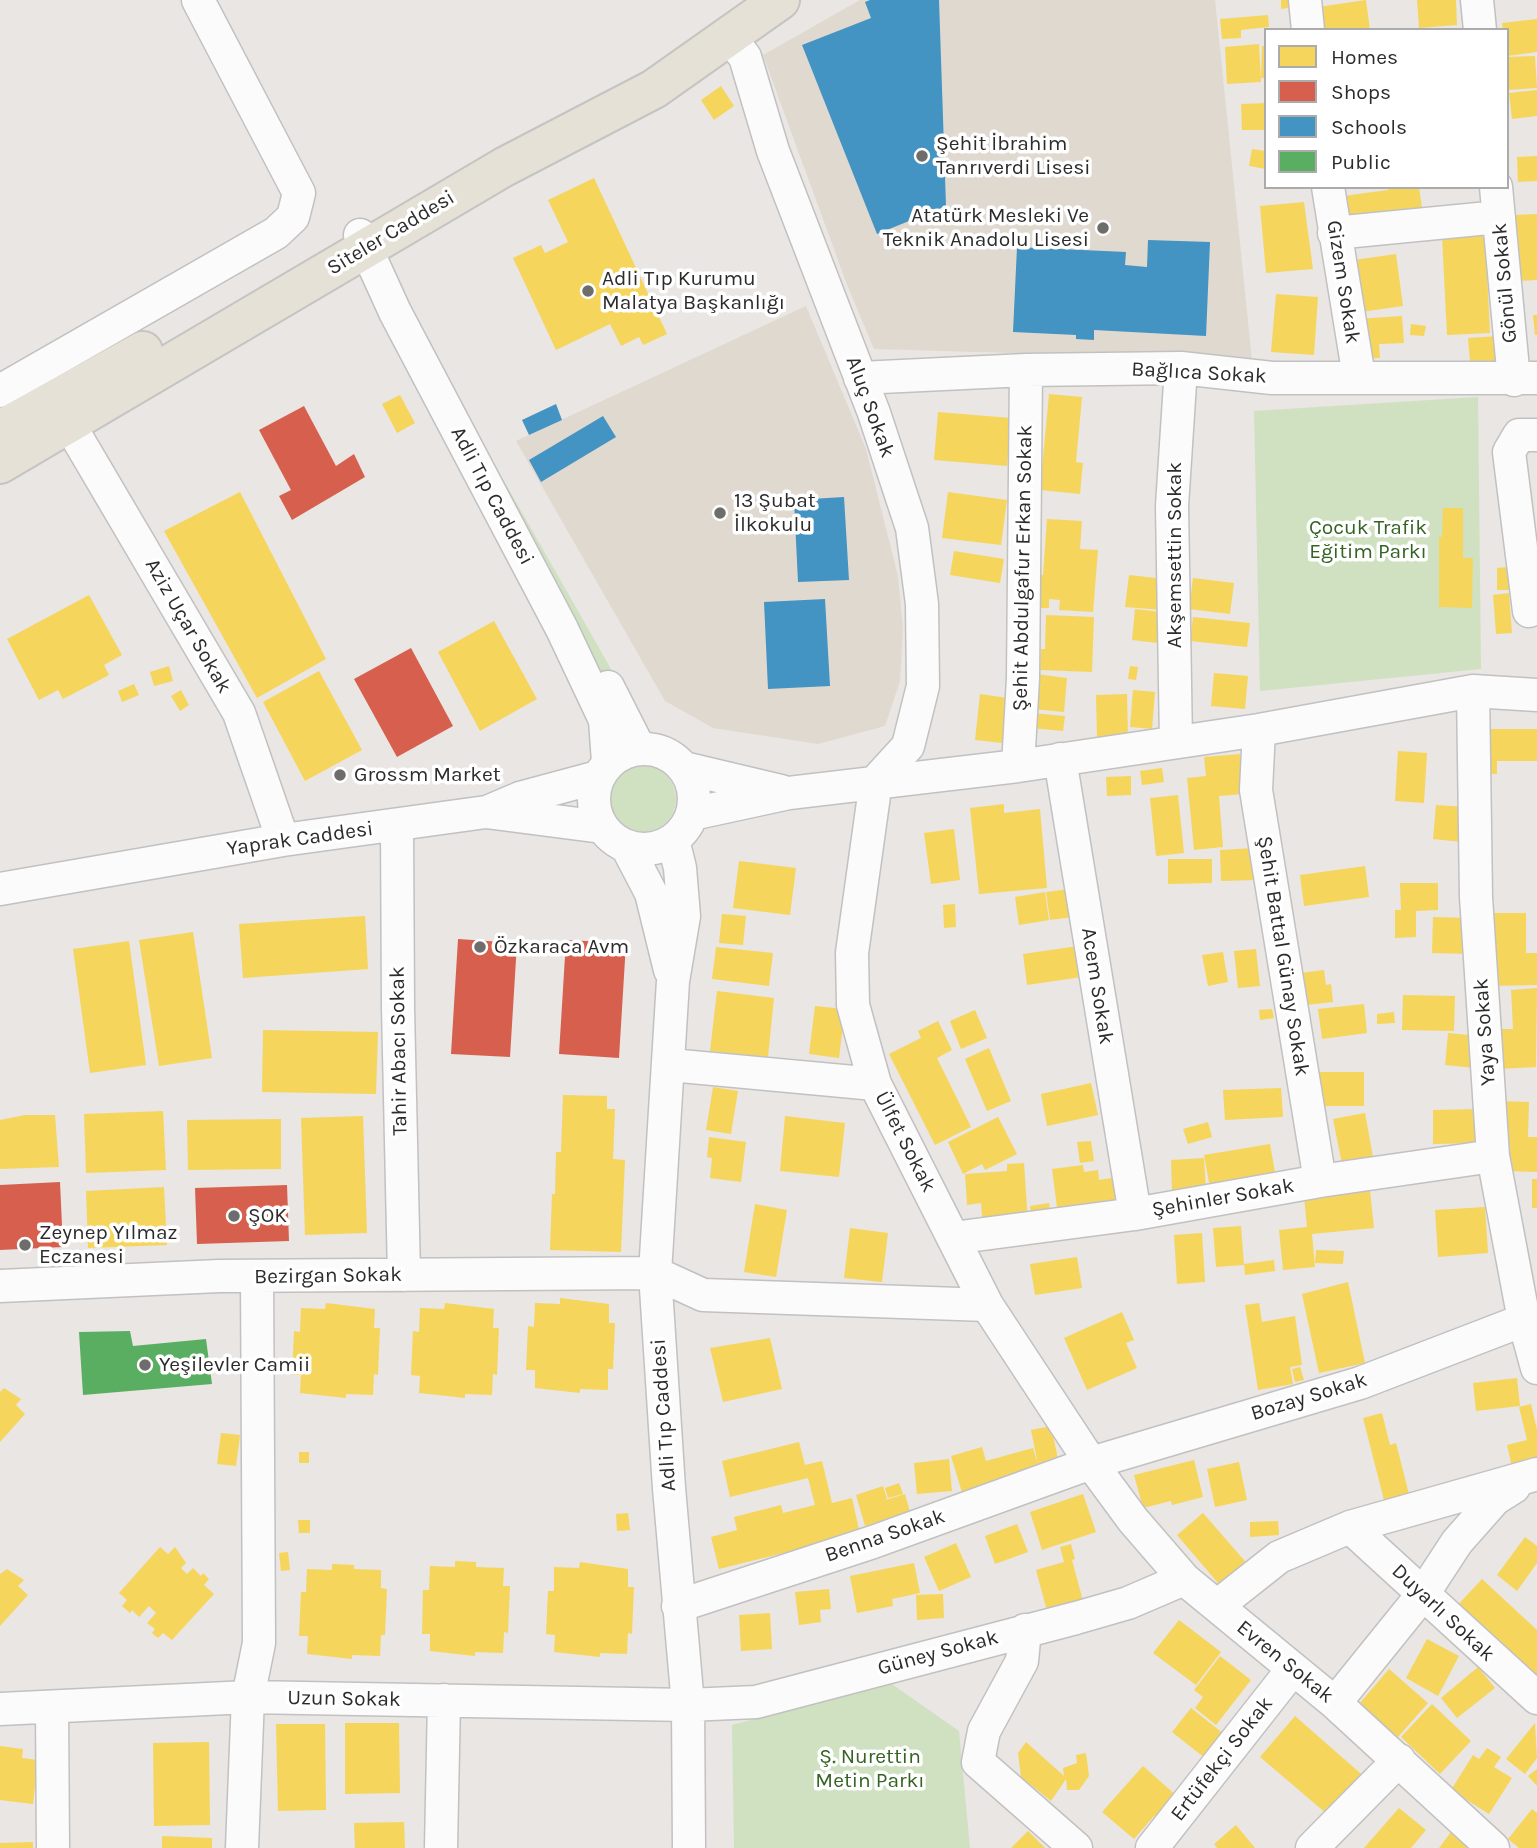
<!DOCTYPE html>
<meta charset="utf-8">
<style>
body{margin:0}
#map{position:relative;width:1537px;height:1848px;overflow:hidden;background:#e9e6e3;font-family:Karla,sans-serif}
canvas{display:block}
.legend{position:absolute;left:1264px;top:28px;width:245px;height:161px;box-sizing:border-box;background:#fff;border:2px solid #ababab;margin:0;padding:9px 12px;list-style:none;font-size:21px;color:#2c2c2c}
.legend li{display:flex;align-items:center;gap:14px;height:35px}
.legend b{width:35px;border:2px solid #ababab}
</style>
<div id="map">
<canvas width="1537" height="1848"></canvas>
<ul class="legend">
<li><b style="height:19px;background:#f6d55c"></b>Homes</li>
<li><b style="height:19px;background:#d6604d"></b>Shops</li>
<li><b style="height:19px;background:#4393c3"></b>Schools</li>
<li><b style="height:19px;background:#5aae61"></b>Public</li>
</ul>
</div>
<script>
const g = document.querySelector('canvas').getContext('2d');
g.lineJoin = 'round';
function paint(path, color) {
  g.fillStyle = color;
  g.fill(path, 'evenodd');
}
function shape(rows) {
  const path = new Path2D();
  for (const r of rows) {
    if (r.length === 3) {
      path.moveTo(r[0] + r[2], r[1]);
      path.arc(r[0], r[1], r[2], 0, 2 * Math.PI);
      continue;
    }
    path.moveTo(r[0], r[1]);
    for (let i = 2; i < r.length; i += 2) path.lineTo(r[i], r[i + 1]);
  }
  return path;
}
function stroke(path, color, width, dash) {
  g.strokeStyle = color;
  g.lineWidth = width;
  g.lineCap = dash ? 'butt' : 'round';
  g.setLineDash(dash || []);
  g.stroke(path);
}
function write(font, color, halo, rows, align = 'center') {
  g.font = font + ' Karla,sans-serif';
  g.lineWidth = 7;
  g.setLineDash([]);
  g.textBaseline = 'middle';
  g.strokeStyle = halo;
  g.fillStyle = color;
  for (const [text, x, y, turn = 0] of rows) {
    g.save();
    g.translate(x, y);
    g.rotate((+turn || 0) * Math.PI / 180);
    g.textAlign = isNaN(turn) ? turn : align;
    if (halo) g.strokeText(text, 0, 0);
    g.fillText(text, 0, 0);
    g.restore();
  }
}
const education = shape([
 [860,0,1215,0,1252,360,874,349,846,282,763,55],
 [806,306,866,449,898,576,903,628,900,681,885,726,818,744,713,728,665,701,516,441]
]);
const green = shape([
 [425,342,632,706,614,713],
 [1478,397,1481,669,1260,691,1254,411],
 [643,799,33],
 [889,1682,959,1731,970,1848,734,1848,732,1725]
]);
const homes = shape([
 [1281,0,1295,0,1295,7,1281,9],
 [1366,0,1370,30,1322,30,1318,7],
 [1417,0,1456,0,1457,25,1419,28],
 [1268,15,1269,27,1241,30,1241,38,1222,39,1220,19],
 [1537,19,1537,52,1507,56,1507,30,1503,30,1502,23],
 [1259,44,1261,82,1227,84,1225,47],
 [1262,46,1266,46,1266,78,1261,78],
 [1535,56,1537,88,1507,90,1507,57],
 [721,86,734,106,714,120,701,100],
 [1537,90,1537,116,1512,119,1509,93],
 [1266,103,1266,130,1242,130,1241,104],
 [1252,149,1266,151,1266,169,1249,166],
 [1537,156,1537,181,1518,182,1517,157],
 [594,178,667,334,643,345,639,337,621,346,610,324,556,350,513,258,541,245,545,253,568,242,548,200],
 [1388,187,1419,187,1422,208,1346,220,1343,196,1388,190],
 [1304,202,1313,269,1266,273,1260,206],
 [1537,214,1537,280,1518,281,1514,215],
 [1485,235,1490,333,1447,335,1442,237],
 [1396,254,1403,306,1361,312,1354,260],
 [1276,294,1318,297,1314,355,1271,352],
 [1533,315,1537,315,1537,335,1535,335],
 [1402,316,1404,343,1379,344,1380,358,1358,359,1356,319],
 [1411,324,1426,326,1424,336,1410,335],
 [1498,336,1500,371,1471,373,1468,338],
 [1049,394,1082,397,1076,462,1083,463,1080,494,1040,490],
 [400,395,415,423,397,433,382,404],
 [938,412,1011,418,1007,466,934,460],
 [240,492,326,659,257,698,164,531],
 [948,492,1007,500,1001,545,942,538],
 [1443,508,1463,508,1463,558,1473,558,1472,608,1439,607,1439,537,1442,537],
 [1047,519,1082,521,1080,549,1098,550,1093,612,1059,610,1060,600,1049,599,1049,608,1036,608,1038,575,1043,575],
 [954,551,1004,559,1000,583,950,575],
 [1509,567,1509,590,1497,590,1497,568],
 [1129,575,1165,579,1162,610,1125,607],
 [1193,578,1234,583,1230,614,1189,609],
 [1509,593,1512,633,1496,634,1493,595],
 [89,595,122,655,104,665,109,675,63,699,58,690,39,700,7,639],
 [1135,609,1161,612,1158,643,1132,640],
 [1046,615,1094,617,1092,672,1040,670,1041,649,1045,649],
 [1193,617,1250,623,1247,647,1190,641],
 [494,621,537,699,480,731,438,652],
 [169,666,173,681,154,686,150,672],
 [1130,666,1138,667,1136,680,1128,679],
 [319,671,362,750,305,781,263,702],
 [1214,673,1248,676,1245,709,1211,706],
 [1036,674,1067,678,1064,712,1032,709],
 [134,684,139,695,122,702,118,691],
 [181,690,189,705,180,711,171,696],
 [1133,690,1155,692,1152,729,1130,727],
 [980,694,1008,698,1003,743,975,740],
 [1127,694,1128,737,1097,737,1096,695],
 [1032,713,1065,716,1063,731,1031,728],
 [1481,729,1537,729,1537,761,1497,761,1497,774,1483,774,1483,761,1491,761,1481,760],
 [1398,751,1427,753,1424,803,1395,801],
 [1240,754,1243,794,1219,796,1223,847,1194,850,1187,778,1206,776,1204,757],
 [1162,768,1164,782,1142,785,1140,771],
 [1131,776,1131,795,1107,796,1106,777],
 [1178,795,1184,853,1156,856,1150,798],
 [1004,804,1004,813,1040,809,1047,888,979,894,970,808],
 [1436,805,1465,807,1462,842,1433,839],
 [954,829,960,880,931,884,924,833],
 [1255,848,1256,880,1221,881,1220,850],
 [1168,859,1212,859,1212,883,1168,884],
 [739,861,796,868,790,915,733,908],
 [1365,866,1369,897,1304,906,1300,875],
 [1400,883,1438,883,1438,910,1416,911,1416,937,1395,938,1395,910,1401,910],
 [1069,889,1073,917,1050,920,1046,892],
 [1045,892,1049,920,1019,925,1015,897],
 [955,904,956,927,944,928,943,905],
 [1491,913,1526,913,1526,953,1537,953,1537,985,1492,986],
 [722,914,746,916,743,945,719,943],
 [365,916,368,969,243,978,239,924],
 [1433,917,1469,918,1468,954,1432,953],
 [193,932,212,1058,159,1066,139,940],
 [129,941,146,1065,90,1073,73,949],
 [1078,946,1082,977,1027,985,1023,954],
 [716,947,773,953,769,986,712,979],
 [1256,949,1260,986,1238,988,1234,951],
 [1223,952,1228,982,1208,986,1202,955],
 [1324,970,1326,985,1331,984,1333,1002,1297,1006,1293,974],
 [1537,988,1536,1067,1499,1069,1497,1029,1513,1029,1511,990],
 [717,991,774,998,768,1057,710,1051],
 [1403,995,1455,996,1454,1031,1402,1030],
 [1364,1004,1367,1033,1322,1039,1318,1009],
 [815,1006,845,1009,839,1058,809,1054],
 [1272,1009,1274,1018,1260,1020,1259,1010],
 [975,1010,987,1038,961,1049,950,1021],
 [1394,1012,1395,1023,1377,1024,1377,1014],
 [938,1021,952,1050,937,1058,971,1127,935,1145,889,1054,921,1038,918,1031],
 [263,1030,378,1032,376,1094,262,1092],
 [1448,1033,1479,1036,1475,1068,1445,1065],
 [989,1048,1011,1101,987,1111,965,1059],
 [1315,1072,1364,1072,1364,1106,1315,1106],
 [1091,1083,1098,1115,1047,1126,1041,1094],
 [713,1087,738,1091,731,1134,706,1130],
 [1281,1088,1283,1117,1225,1120,1223,1090],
 [563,1095,607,1096,607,1109,615,1109,613,1159,625,1160,621,1252,550,1250,552,1194,555,1194,556,1152,561,1152],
 [1500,1101,1529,1102,1528,1137,1537,1137,1537,1172,1507,1171,1508,1140,1499,1139],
 [1481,1109,1481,1143,1433,1144,1433,1110],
 [163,1111,166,1170,86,1173,84,1114],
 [1365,1113,1375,1168,1344,1174,1333,1119],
 [25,1115,55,1115,59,1167,0,1169,0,1120],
 [363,1116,367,1233,305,1235,301,1118],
 [785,1116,845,1123,839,1177,780,1171],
 [998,1117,1017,1154,985,1170,982,1164,963,1174,948,1142],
 [281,1119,281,1169,188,1170,187,1120],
 [1208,1122,1212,1137,1188,1144,1183,1129],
 [709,1137,746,1142,741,1182,710,1178,712,1158,707,1157],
 [1091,1141,1094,1161,1080,1163,1077,1142],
 [1270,1144,1276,1178,1210,1188,1204,1155],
 [1204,1158,1206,1191,1172,1193,1171,1160],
 [1024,1163,1028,1223,983,1227,981,1203,967,1205,965,1174,1007,1171,1007,1164],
 [1083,1165,1084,1172,1098,1170,1099,1180,1118,1177,1122,1207,1058,1215,1052,1169],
 [1532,1179,1537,1179,1537,1208,1532,1208],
 [164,1187,167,1245,88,1248,86,1191],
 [1370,1190,1374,1228,1312,1234,1315,1267,1283,1270,1279,1230,1307,1227,1304,1197],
 [1049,1203,1051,1219,1033,1222,1030,1206],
 [755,1204,787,1210,776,1277,744,1272],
 [1485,1207,1488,1253,1438,1257,1435,1210],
 [1241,1226,1244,1265,1216,1267,1213,1228],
 [850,1228,888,1233,882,1282,844,1278],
 [1202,1233,1205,1282,1177,1284,1174,1235],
 [1316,1250,1344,1251,1343,1264,1315,1263],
 [1077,1257,1082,1288,1035,1295,1030,1264],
 [1274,1260,1275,1271,1245,1275,1244,1264],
 [1348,1282,1365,1363,1319,1373,1302,1294],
 [560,1298,609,1304,609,1323,615,1323,613,1369,608,1369,608,1390,580,1389,580,1393,535,1388,535,1370,526,1370,528,1326,534,1327,535,1303,560,1304],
 [326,1303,375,1309,374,1328,380,1328,378,1375,374,1374,373,1395,346,1394,346,1398,300,1393,301,1375,292,1375,294,1331,300,1332,301,1308,325,1309],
 [445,1303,494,1309,493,1328,499,1328,497,1375,493,1374,492,1395,465,1394,465,1398,419,1393,420,1376,411,1375,413,1331,419,1332,420,1308,444,1309],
 [1259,1303,1262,1322,1295,1316,1302,1365,1290,1367,1293,1384,1258,1390,1245,1305],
 [1122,1312,1134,1340,1126,1343,1137,1368,1087,1390,1064,1338],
 [770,1338,782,1389,723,1402,710,1348],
 [1300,1367,1304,1380,1295,1382,1292,1369],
 [1517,1378,1520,1406,1476,1411,1473,1383],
 [4,1388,21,1399,16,1405,25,1414,0,1442,0,1392],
 [1531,1404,1537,1430,1537,1464,1513,1471,1507,1445,1527,1440,1519,1407],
 [1382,1413,1390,1445,1396,1443,1410,1498,1385,1504,1363,1418],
 [1051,1426,1060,1468,963,1496,951,1456,982,1447,986,1461,1033,1448,1038,1464,1031,1430],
 [221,1433,240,1435,236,1466,217,1464],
 [799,1442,805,1465,822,1461,832,1503,852,1498,860,1534,719,1569,711,1537,737,1530,734,1517,781,1505,783,1513,815,1505,808,1478,730,1497,722,1461],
 [299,1452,309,1452,309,1463,299,1463],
 [949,1459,952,1491,917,1494,914,1463],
 [1194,1460,1203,1497,1172,1505,1171,1501,1143,1508,1134,1475],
 [1239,1462,1247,1500,1215,1507,1207,1469],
 [899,1483,903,1494,888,1498,885,1488],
 [883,1486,887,1499,882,1501,905,1494,910,1512,865,1526,856,1495],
 [1083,1494,1096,1532,1042,1550,1030,1512],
 [628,1513,630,1530,617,1531,616,1514],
 [1203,1513,1250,1567,1224,1590,1177,1535],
 [298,1520,310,1520,310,1533,299,1533],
 [1278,1521,1279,1535,1250,1537,1250,1522],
 [1017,1524,1028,1552,995,1564,985,1536],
 [1525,1537,1537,1546,1537,1563,1517,1591,1497,1575],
 [956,1543,971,1577,939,1591,924,1557],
 [1071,1544,1075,1559,1072,1560,1083,1601,1047,1611,1036,1570,1064,1562,1060,1547],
 [160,1547,168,1554,175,1547,186,1563,181,1568,187,1574,193,1568,201,1576,203,1573,209,1579,204,1585,214,1594,172,1640,163,1633,158,1638,152,1633,155,1629,147,1623,156,1613,149,1606,139,1617,132,1610,130,1613,122,1606,127,1600,119,1593],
 [288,1552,290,1570,281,1571,279,1553],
 [455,1561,476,1562,476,1567,504,1568,503,1586,510,1586,508,1633,504,1632,503,1653,475,1652,475,1656,430,1651,430,1634,422,1634,423,1590,429,1590,430,1566,455,1567],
 [580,1562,628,1569,628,1587,634,1587,632,1634,628,1633,627,1654,600,1653,600,1657,554,1652,555,1635,546,1634,548,1591,554,1591,554,1567,579,1568],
 [914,1563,920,1593,892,1599,893,1606,857,1613,850,1576],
 [332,1564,354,1565,354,1569,381,1570,381,1588,387,1589,385,1635,381,1635,380,1656,352,1655,352,1659,307,1654,308,1636,299,1636,301,1592,306,1592,307,1569,332,1570],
 [7,1569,24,1580,18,1586,28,1595,0,1626,0,1574],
 [1482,1579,1537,1630,1537,1682,1454,1609],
 [829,1589,831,1609,820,1610,821,1622,799,1625,795,1592],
 [943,1594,944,1618,917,1620,916,1595],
 [770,1613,772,1649,741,1651,739,1615],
 [1179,1620,1221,1652,1196,1685,1153,1653],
 [1427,1639,1459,1656,1438,1696,1406,1678],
 [1220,1656,1251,1680,1216,1725,1195,1708,1203,1697,1194,1690],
 [1478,1667,1495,1688,1457,1718,1441,1698],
 [1389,1669,1428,1703,1398,1737,1359,1704],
 [1432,1704,1471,1741,1440,1774,1401,1737],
 [1191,1708,1229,1738,1210,1762,1172,1732],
 [1295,1716,1368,1780,1334,1820,1260,1757],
 [345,1723,399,1723,400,1793,345,1794],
 [1535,1723,1537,1758,1525,1774,1506,1759],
 [276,1724,325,1724,326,1810,278,1811],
 [209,1742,210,1825,154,1826,153,1743],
 [1026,1742,1064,1776,1063,1768,1077,1763,1076,1755,1086,1753,1089,1776,1079,1790,1067,1790,1066,1779,1051,1801,1021,1777,1018,1753],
 [0,1746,23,1749,22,1758,38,1760,33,1804,0,1800],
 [1487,1748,1501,1757,1494,1767,1512,1778,1489,1814,1451,1790,1473,1755,1479,1759],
 [1143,1766,1179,1798,1160,1821,1154,1816,1134,1839,1102,1812],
 [1537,1769,1537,1786,1528,1776],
 [1399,1808,1426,1830,1411,1848,1364,1848],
 [1532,1809,1537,1813,1537,1848,1519,1848,1508,1839],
 [404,1822,405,1848,355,1848,354,1823],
 [1236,1825,1255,1848,1217,1848,1214,1844],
 [1028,1831,1045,1848,1011,1848],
 [1451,1832,1471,1848,1439,1848],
 [162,1836,212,1838,212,1848,162,1848],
 [33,1842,33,1848,0,1848,0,1843]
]);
const shops = shape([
 [304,406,336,466,354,454,365,477,292,520,279,496,291,490,259,430],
 [411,648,453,726,397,757,354,679],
 [458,939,517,943,510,1057,451,1054],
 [566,940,626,943,619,1058,559,1054],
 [60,1182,63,1247,0,1250,0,1185],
 [287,1185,289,1241,197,1244,195,1188]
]);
const schools = shape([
 [870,0,939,0,946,206,877,234,802,45,871,18,865,2],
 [1148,240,1210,242,1206,336,1094,330,1094,340,1076,339,1076,335,1013,332,1017,247,1126,252,1125,265,1147,267],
 [556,404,562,420,529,435,522,420],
 [603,416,616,437,541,482,529,460],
 [844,497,849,580,798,582,794,500],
 [825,599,830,686,768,689,764,602]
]);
const public = shape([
 [130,1331,133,1346,206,1339,212,1384,83,1395,79,1332]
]);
const minor = shape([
 [1305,0,1308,30],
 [1477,0,1480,30],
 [730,38,745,57,773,151,874,413,912,528,922,604,923,686,908,746,876,781],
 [1328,187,1359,377],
 [1496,187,1514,380],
 [1334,233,1499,217],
 [360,235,395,312,562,629,605,720,608,762],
 [860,378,1026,370,1181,368,1272,378,1537,378],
 [0,391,276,233,293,217,299,193,198,0],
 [69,424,239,713,283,840],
 [1529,611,1509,452,1519,435,1537,435],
 [608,687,639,748],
 [1473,691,1476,897,1493,1156,1524,1320,1537,1368],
 [1259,730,1256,790,1320,1181],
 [1176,742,1172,506,1181,368],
 [644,799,50],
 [1060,759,1135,1214],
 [1018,766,1023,678,1026,370],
 [684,768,781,791],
 [876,781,852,953,853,1005,875,1084,987,1305,1091,1463,1133,1520,1184,1579,1335,1703,1493,1848],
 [487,812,520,798,598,777],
 [692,814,789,793,1018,766,1259,730,1473,691,1537,695],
 [397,826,398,1008,404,1275],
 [673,840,680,868,684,916,673,981,655,1273,669,1488,688,1705,689,1848],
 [627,847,651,893,670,970],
 [0,889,283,840,486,812,602,827],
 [670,1065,875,1084],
 [953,1238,1135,1214,1320,1181,1493,1156],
 [0,1286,219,1276,655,1273,703,1295,987,1305],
 [1350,1527,1537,1698],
 [678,1606,873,1542,1091,1463,1360,1383,1524,1320],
 [1217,1606,1279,1557,1350,1527,1537,1474],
 [1025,1630,1022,1661,984,1731,978,1762,1076,1848],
 [1335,1703,1423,1594,1457,1542,1495,1499,1514,1487],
 [52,1708,53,1848],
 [0,1709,248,1697,688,1705,756,1702,1076,1618,1128,1603,1184,1579],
 [242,1848,248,1697,259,1643,257,1277],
 [441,1848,444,1700],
 [1152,1848,1292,1670],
 [1312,1848,1399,1760]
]);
const major = shape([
 [0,430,143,351],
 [0,464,504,167,654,89,780,0]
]);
const markers = [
 [922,156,7,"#6e6d6c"],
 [1103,228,7,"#6e6d6c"],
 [588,291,7,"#6e6d6c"],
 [720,513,7,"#6e6d6c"],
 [340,775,7,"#6e6d6c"],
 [480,947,7,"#6e6d6c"],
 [234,1216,7,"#6e6d6c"],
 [25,1245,7,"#6e6d6c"],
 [145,1365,7,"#6e6d6c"]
];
const poiNames = [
 ["Şehit İbrahim",936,144],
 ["Tanrıverdi Lisesi",936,168],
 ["Atatürk Mesleki Ve",1089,216,"right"],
 ["Teknik Anadolu Lisesi",1089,240,"right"],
 ["Adli Tıp Kurumu",602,279],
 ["Malatya Başkanlığı",602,303],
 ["13 Şubat",734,501],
 ["İlkokulu",734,525],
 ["Grossm Market",354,775],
 ["Özkaraca Avm",494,947],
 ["ŞOK",248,1216],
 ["Zeynep Yılmaz",39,1233],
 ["Eczanesi",39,1257],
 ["Yeşilevler Camii",159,1365]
];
const streetNames = [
 ["Siteler Caddesi",391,233,-31],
 ["Gizem Sokak",1343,282,81],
 ["Gönül Sokak",1505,283,-95],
 ["Bağlıca Sokak",1199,373,3],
 ["Aluç Sokak",870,407,70],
 ["Adli Tıp Caddesi",492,496,62],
 ["Akşemsettin Sokak",1175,555,-90],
 ["Şehit Abdulgafur Erkan Sokak",1023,568,-89],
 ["Aziz Uçar Sokak",188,626,60],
 ["Yaprak Caddesi",300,839,-8],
 ["Şehit Battal Günay Sokak",1283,956,81],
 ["Acem Sokak",1097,986,81],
 ["Yaya Sokak",1485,1032,-94],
 ["Tahir Abacı Sokak",399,1051,-91],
 ["Ülfet Sokak",905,1142,63],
 ["Şehinler Sokak",1223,1198,-10],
 ["Bezirgan Sokak",328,1276,-1],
 ["Bozay Sokak",1309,1397,-17],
 ["Adli Tıp Caddesi",664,1415,-94],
 ["Benna Sokak",885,1536,-19],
 ["Duyarlı Sokak",1443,1613,43],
 ["Güney Sokak",938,1653,-15],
 ["Evren Sokak",1285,1662,39],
 ["Uzun Sokak",344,1699,1],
 ["Ertüfekçi Sokak",1222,1759,-52]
];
const parkNames = [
 ["Çocuk Trafik",1368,528],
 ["Eğitim Parkı",1368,552],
 ["Ş. Nurettin",870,1757],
 ["Metin Parkı",870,1781]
];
paint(education, '#e0d9d0');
paint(green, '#cfe1c0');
paint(homes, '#f6d55c');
paint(shops, '#d6604d');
paint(schools, '#4393c3');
paint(public, '#5aae61');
stroke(minor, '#c2c1c1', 35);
stroke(major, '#c5c4c2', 42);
stroke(minor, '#fcfbfb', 32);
stroke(major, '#e6e1d6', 38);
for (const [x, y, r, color] of markers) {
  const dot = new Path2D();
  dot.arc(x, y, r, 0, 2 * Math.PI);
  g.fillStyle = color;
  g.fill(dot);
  stroke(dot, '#fff', 2.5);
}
write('21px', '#2c2c2c', '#fff', poiNames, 'left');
write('21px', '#2c2c2c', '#fff', streetNames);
write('21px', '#346322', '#fff', parkNames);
</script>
